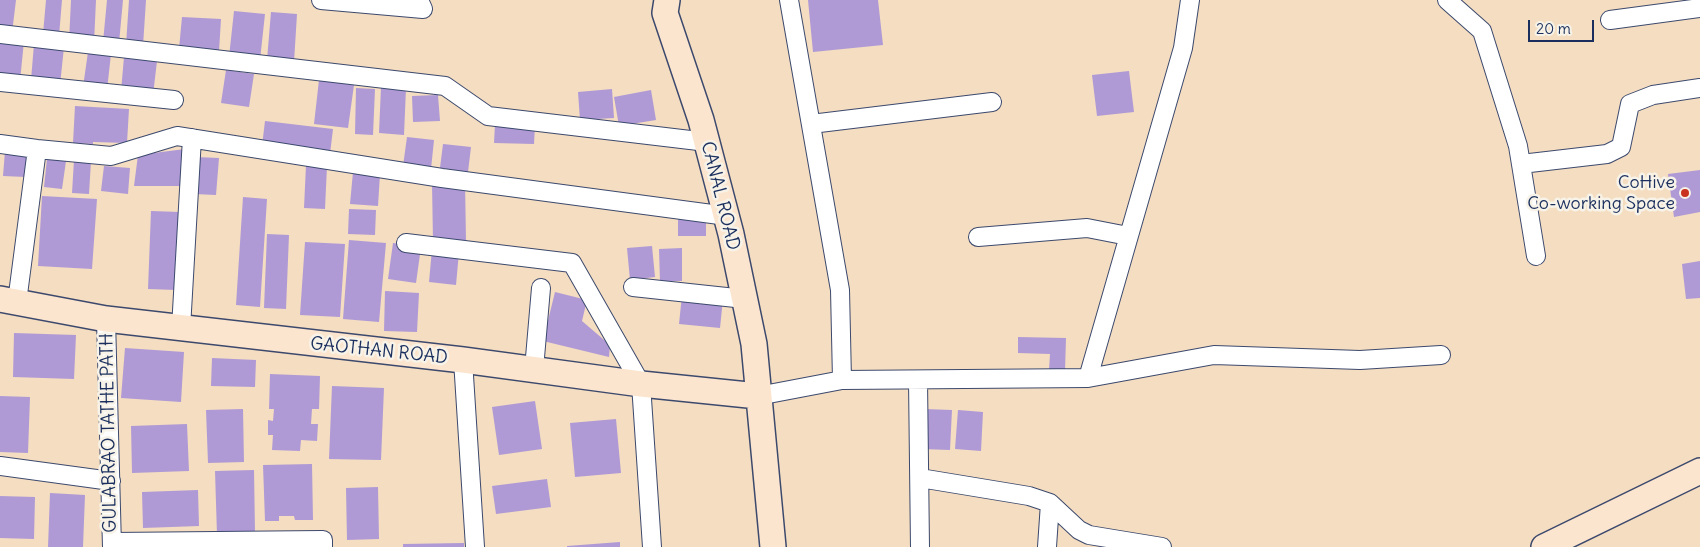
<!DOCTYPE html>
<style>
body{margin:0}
#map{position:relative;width:1700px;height:547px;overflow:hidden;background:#f4ddc0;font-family:Delius,sans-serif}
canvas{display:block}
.scale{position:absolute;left:1528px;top:20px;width:66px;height:22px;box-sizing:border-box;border:2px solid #1b2f5e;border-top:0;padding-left:6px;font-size:15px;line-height:18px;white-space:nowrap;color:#1b2f5e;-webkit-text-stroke:4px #f7f3e8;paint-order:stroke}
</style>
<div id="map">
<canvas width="1700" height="547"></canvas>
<div class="scale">20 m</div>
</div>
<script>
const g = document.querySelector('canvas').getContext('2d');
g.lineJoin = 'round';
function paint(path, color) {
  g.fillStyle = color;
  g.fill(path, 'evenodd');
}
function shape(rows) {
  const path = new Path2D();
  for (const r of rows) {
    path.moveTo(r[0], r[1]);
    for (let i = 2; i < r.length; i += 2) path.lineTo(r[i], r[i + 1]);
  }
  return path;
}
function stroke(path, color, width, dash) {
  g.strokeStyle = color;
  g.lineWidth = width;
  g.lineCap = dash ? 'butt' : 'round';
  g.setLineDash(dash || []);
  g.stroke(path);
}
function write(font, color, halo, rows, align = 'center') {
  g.font = font + ' Delius,sans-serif';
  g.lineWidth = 5;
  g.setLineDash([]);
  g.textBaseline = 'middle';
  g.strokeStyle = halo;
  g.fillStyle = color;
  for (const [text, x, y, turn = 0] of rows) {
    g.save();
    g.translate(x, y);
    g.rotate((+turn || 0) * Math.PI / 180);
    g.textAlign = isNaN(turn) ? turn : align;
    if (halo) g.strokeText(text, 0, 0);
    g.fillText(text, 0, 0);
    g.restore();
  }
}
const building = shape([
 [0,0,16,0,12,33,0,32],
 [46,0,62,0,59,36,43,34],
 [71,0,96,0,94,43,69,42],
 [107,0,123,0,119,43,103,42],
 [129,0,146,0,143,46,126,45],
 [808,0,878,0,883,45,813,52],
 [234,11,265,14,260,60,229,57],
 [271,12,297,14,294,62,267,60],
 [182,17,221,19,219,51,179,49],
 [0,39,24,41,20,81,0,79],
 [34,44,64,47,60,85,31,80],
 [88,52,111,54,107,90,83,87],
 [124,57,157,61,153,95,121,91],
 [226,70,254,74,249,107,221,103],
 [1129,71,1134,112,1097,116,1092,75],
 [319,80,354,85,348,128,314,124],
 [381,87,406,88,404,135,379,133],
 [356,88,375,89,373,135,355,134],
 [612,89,614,118,580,120,578,92],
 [651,90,656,120,619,126,614,97],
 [438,95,440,121,413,122,412,96],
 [75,106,129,109,127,143,93,142,93,144,73,143],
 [265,121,333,129,330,154,262,146],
 [495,124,535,125,534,144,494,143],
 [407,137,434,140,431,169,403,166],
 [443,144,471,147,468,172,440,168],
 [185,149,185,186,134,186,138,155],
 [5,151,28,152,26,177,3,176],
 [196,157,219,158,216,195,194,194],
 [47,159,66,161,62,189,44,187],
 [74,160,91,161,89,194,72,193],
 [306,165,327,166,325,209,304,208],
 [104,166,130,168,128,194,101,191],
 [1700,170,1700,212,1674,217,1668,174],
 [353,172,380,174,378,206,350,204],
 [465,182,466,241,433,242,432,183],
 [42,196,97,199,92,269,38,266],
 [243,197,267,199,260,307,236,305],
 [349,209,376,210,375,235,348,234],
 [151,211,180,212,176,290,148,289],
 [678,214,706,214,706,236,678,236],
 [267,234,289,235,286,309,264,308],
 [349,240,386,243,379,322,343,319],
 [305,242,345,244,340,317,300,315],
 [393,243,421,247,416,283,388,279],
 [652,246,655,277,630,280,627,248],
 [682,248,682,281,660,281,659,249],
 [432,249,459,252,456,285,429,282],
 [1700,261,1700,298,1686,299,1682,264],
 [385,291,419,293,417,332,384,331],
 [555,292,587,300,582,321,610,345,609,357,543,341],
 [682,295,723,299,720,328,679,324],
 [14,333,76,335,74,379,13,377],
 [1018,337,1066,338,1065,371,1049,370,1050,354,1018,353],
 [125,348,184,352,181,402,121,398],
 [212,358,256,360,255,387,211,386],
 [270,374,320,376,319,409,312,409,311,424,318,424,317,441,301,440,300,451,272,450,273,435,268,435,268,420,273,421,274,409,269,409],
 [332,386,384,388,381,460,329,459],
 [0,396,30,397,28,453,0,452],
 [535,401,542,449,499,455,492,407],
 [243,409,244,462,208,463,206,410],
 [924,409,952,410,950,450,922,449],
 [958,410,983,412,981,451,955,449],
 [616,419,621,473,575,477,570,423],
 [187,424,189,471,132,473,131,426],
 [312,464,313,520,295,520,294,516,279,516,279,521,265,521,263,465],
 [254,470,255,533,217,535,215,471],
 [547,479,551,507,496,514,492,486],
 [378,487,379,539,347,540,346,488],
 [198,490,199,526,143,528,142,492],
 [50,493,85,495,83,547,48,547],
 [0,496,35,497,34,539,0,538],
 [620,542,620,547,567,547,567,546],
 [464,543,464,547,403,547,403,544]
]);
const street = shape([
 [321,0,423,9,419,0],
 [789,0,840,290,842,380],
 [1447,0,1482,31,1518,146,1536,256],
 [1610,20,1700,8],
 [0,34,445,86,488,116,707,142],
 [0,82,174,100],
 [811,124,992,102],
 [0,144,37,149,111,156,177,136,442,178,727,216],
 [1521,164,1607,154,1621,147,1630,104,1653,95,1700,88],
 [978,237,1087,228,1128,236],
 [406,243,572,263,641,384,652,547],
 [633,287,745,299],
 [17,302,37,149],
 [106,319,112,547],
 [181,328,192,138],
 [463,360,475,547],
 [534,369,541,288],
 [1088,378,1183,48,1190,0],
 [918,380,920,547],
 [758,396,842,380,1088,378,1214,355,1360,360,1441,355],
 [0,466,111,481],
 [920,478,1029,496,1050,503,1079,530,1089,535,1162,547],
 [112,542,323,540,323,547],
 [1047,547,1050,503]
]);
const secondary = shape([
 [667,0,665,13,701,120,731,234,754,344,773,547],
 [0,299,106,319,463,360,641,384,758,396],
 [1544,547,1700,471]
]);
const markers = [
 [1685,193,5,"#c8321e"]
];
const poiNames = [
 ["CoHive",1675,183],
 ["Co-working Space",1675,204]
];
const streetNames = [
 ["CANAL ROAD",720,196,76],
 ["GAOTHAN ROAD",379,351,6],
 ["GULABRAO TATHE PATH",109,433,-91]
];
paint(building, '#af9ad6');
stroke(street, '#3c496d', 20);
stroke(secondary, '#3c496d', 28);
stroke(street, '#fff', 18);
stroke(secondary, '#fce5cf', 25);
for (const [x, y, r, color] of markers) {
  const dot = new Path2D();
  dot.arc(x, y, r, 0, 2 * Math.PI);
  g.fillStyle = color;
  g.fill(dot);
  stroke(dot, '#f7f3e8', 2);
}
write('18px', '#1b2f5e', '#f7f3e8', poiNames, 'right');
write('18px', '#1b2f5e', '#f7f3e8', streetNames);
</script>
